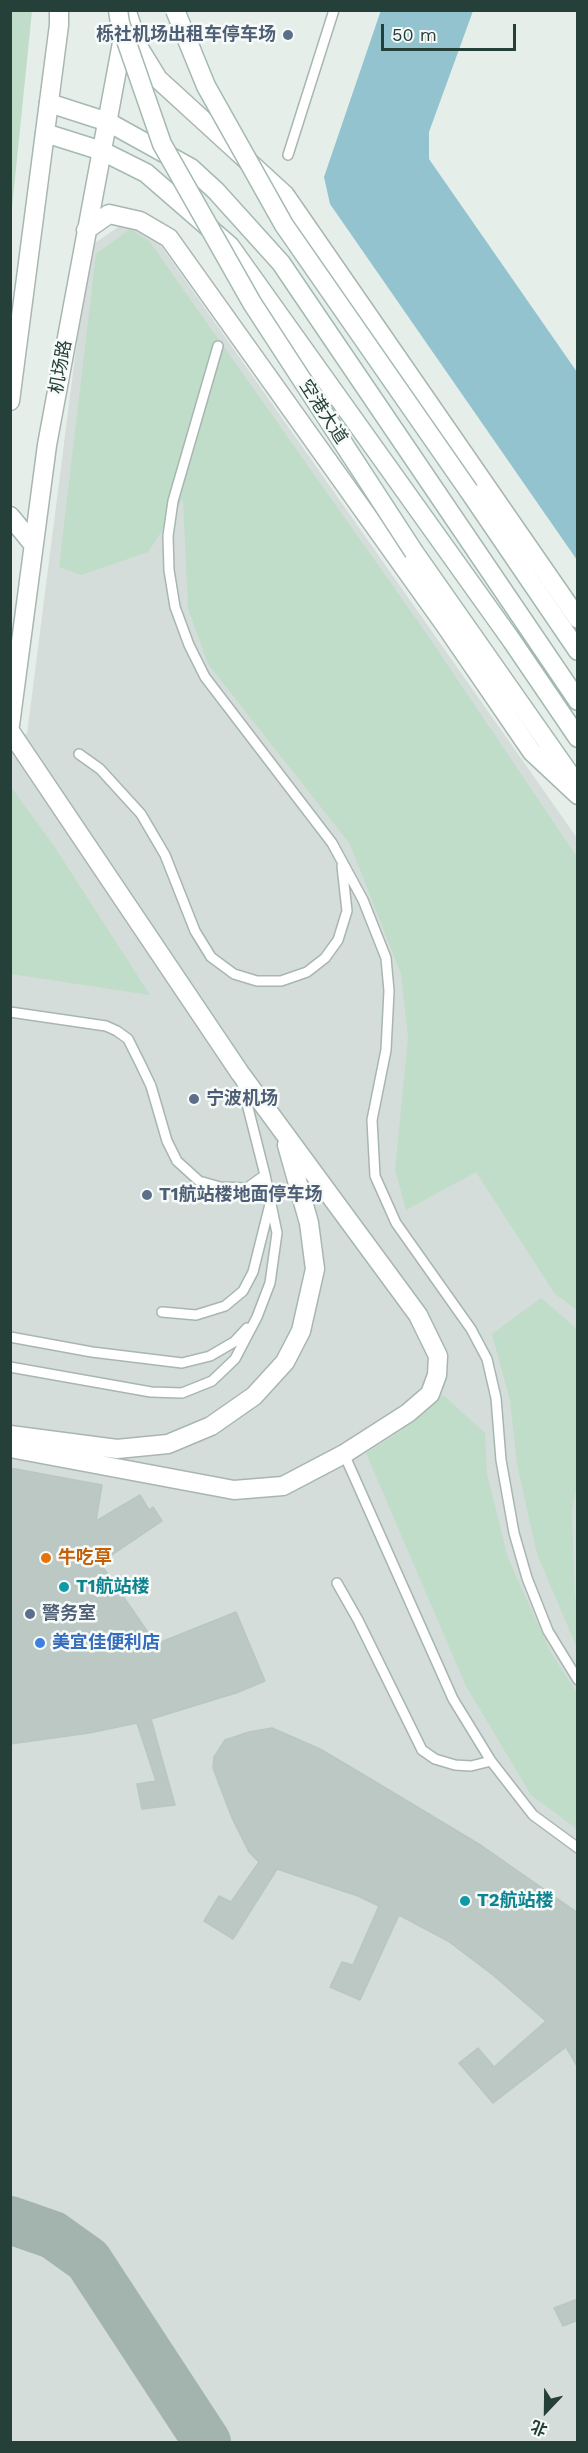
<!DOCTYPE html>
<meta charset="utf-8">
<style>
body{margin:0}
#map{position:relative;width:588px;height:2453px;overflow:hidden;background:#e6eeea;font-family:"Work Sans","Noto Sans SC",sans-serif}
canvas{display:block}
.frame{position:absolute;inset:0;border:12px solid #253f39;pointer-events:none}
.north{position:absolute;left:516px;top:2381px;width:60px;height:60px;-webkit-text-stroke:4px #f6faf8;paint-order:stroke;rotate:202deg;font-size:16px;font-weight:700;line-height:24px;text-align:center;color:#253f39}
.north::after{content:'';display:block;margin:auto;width:21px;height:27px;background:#253f39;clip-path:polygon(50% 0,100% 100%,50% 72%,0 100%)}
.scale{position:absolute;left:381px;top:24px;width:135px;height:27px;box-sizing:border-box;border:3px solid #253f39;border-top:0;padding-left:8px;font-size:18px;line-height:21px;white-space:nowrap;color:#253f39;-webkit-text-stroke:4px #f6faf8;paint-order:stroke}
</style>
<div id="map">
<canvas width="588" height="2453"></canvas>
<div class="frame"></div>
<div class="north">北</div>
<div class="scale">50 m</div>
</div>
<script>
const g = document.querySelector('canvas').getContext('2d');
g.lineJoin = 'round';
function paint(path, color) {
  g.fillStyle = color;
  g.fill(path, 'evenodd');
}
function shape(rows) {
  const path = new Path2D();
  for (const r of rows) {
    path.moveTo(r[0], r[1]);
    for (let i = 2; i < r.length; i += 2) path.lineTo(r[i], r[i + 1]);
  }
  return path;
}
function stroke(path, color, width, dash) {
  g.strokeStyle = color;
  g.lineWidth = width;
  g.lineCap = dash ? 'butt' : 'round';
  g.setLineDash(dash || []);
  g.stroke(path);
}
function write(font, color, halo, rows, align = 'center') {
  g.font = font + ' "Work Sans","Noto Sans SC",sans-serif';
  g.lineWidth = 5;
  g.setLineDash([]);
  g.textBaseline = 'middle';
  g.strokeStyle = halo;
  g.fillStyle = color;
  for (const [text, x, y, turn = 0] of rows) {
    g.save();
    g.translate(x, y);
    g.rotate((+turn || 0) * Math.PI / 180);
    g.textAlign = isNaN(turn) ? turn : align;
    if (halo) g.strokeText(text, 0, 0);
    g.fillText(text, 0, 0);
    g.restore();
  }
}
const built = shape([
 [127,221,157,240,577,838,577,2442,11,2442,10,733,27,734,89,247]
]);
const green = shape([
 [11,10,32,11,11,218,10,11],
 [130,229,149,241,424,630,577,857,577,1310,555,1294,476,1172,406,1210,395,1169,408,1038,401,974,350,844,208,664,188,608,183,499,148,552,81,575,59,567,96,254],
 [11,787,54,846,150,995,11,974],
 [541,1298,577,1329,578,1476,572,1513,575,1598,578,1603,577,1648,537,1554,517,1464,510,1400,492,1334],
 [443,1395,485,1433,487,1474,508,1558,550,1651,577,1693,577,1829,531,1795,466,1686,366,1453,398,1433]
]);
const water = shape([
 [381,10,473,11,429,132,429,159,577,372,577,560,330,204,324,177]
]);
const taxiway = shape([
 [10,2220,53,2235,88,2260,207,2442]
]);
const building = shape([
 [10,1468,102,1485,96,1521,140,1495,149,1510,153,1507,162,1521,100,1563,156,1644,236,1612,265,1681,236,1693,151,1719,175,1805,142,1809,137,1784,156,1781,137,1723,89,1733,10,1744,10,1468],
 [272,1728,320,1749,364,1775,482,1846,578,1913,578,2068,566,2047,493,2103,459,2063,478,2048,494,2067,546,2021,493,1975,448,1941,399,1915,360,2000,330,1987,342,1962,353,1965,379,1906,358,1896,277,1869,233,1939,204,1921,219,1896,231,1902,259,1862,249,1852,232,1818,213,1768,214,1757,225,1740,249,1732,272,1728],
 [578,2299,578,2320,563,2326,554,2308,578,2299]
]);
const service = shape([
 [288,155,334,10],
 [218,346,173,501,168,536,169,570,175,607,189,645,205,677,332,843,363,900,386,958,389,991,386,1050,372,1120,375,1176,396,1223,471,1329,487,1359,496,1398,501,1460,514,1533,527,1578,548,1631,578,1680],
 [79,754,100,769,141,814,165,855,195,931,211,957,234,974,257,981,281,981,307,972,325,958,338,940,347,911,342,866],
 [10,1012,106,1026,117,1031,128,1039,141,1065,151,1086,167,1141,177,1161,199,1181,220,1187,247,1188,265,1175],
 [162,1312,196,1315,225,1306,243,1291,253,1272,270,1204],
 [10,1337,92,1352,182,1363,210,1356,234,1342,247,1328],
 [10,1367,151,1392,182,1393,212,1381,235,1359,257,1317,270,1283,277,1233,265,1175,242,1084],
 [344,1454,453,1699,491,1761,533,1815,578,1848],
 [337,1583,358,1620,422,1750,435,1759,455,1765,471,1766,491,1761]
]);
const minor = shape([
 [127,12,139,48,158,79,285,195,578,619],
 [86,230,109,214,140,221,169,238,445,625,532,752,578,795],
 [10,401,59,25,59,10],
 [10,516,33,544],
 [10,725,47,445,124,32],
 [10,731,240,1073,418,1315,438,1356,437,1375,430,1394,408,1413,344,1454,283,1486,234,1490,10,1448],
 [10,1435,117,1449,168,1444,211,1426,254,1396,285,1362,301,1331,315,1269,309,1223,287,1145]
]);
const secondary = shape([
 [49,103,108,122,191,168,216,191,281,263,578,701],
 [45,133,102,151,146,173,230,246,512,641,578,738],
 [469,491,578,651],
 [414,552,578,786]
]);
const secondaryBridge = shape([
 [118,10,120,23,162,144,252,303,414,552],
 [175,10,206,86,284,225,469,491]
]);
const markers = [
 [288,35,6,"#5c6f8a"],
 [194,1099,6,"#5c6f8a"],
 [147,1195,6,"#5c6f8a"],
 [46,1558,6,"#e8710a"],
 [64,1587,6,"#0f9aa8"],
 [30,1614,6,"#5c6f8a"],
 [40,1643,6,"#3f7fe0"],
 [465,1901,6,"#0f9aa8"]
];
const serviceNames = [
 ["栎社机场出租车停车场",276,35,"right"],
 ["宁波机场",206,1099],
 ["T1航站楼地面停车场",159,1195],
 ["警务室",42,1614]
];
const streetNames = [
 ["机场路",61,367,-80],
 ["空港大道",323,412,57]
];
const foodNames = [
 ["牛吃草",58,1558]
];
const cultureNames = [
 ["T1航站楼",76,1587],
 ["T2航站楼",477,1901]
];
const shopNames = [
 ["美宜佳便利店",52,1643]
];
paint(built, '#d4ddd9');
paint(green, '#c0ddc9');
paint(water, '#92c3cf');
stroke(taxiway, '#a3b4af', 48);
paint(building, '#bbc8c3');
stroke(building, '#b8c7c1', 1.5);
stroke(service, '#a8b6b1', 12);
stroke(minor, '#a8b6b1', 21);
stroke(secondary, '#a4b9b2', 21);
stroke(service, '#fff', 9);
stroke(minor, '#fff', 18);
stroke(secondary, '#fff', 18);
stroke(secondaryBridge, '#a4b9b2', 21, []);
stroke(secondaryBridge, '#fff', 18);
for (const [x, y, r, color] of markers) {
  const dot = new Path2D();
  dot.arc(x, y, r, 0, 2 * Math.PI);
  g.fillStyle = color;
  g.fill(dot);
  stroke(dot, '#f6faf8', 2);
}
write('bold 18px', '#4e5e75', '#f6faf8', serviceNames, 'left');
write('18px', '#253f39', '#f6faf8', streetNames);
write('bold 18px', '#c56008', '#f6faf8', foodNames, 'left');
write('bold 18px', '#0d838f', '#f6faf8', cultureNames, 'left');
write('bold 18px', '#366cbe', '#f6faf8', shopNames, 'left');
</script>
